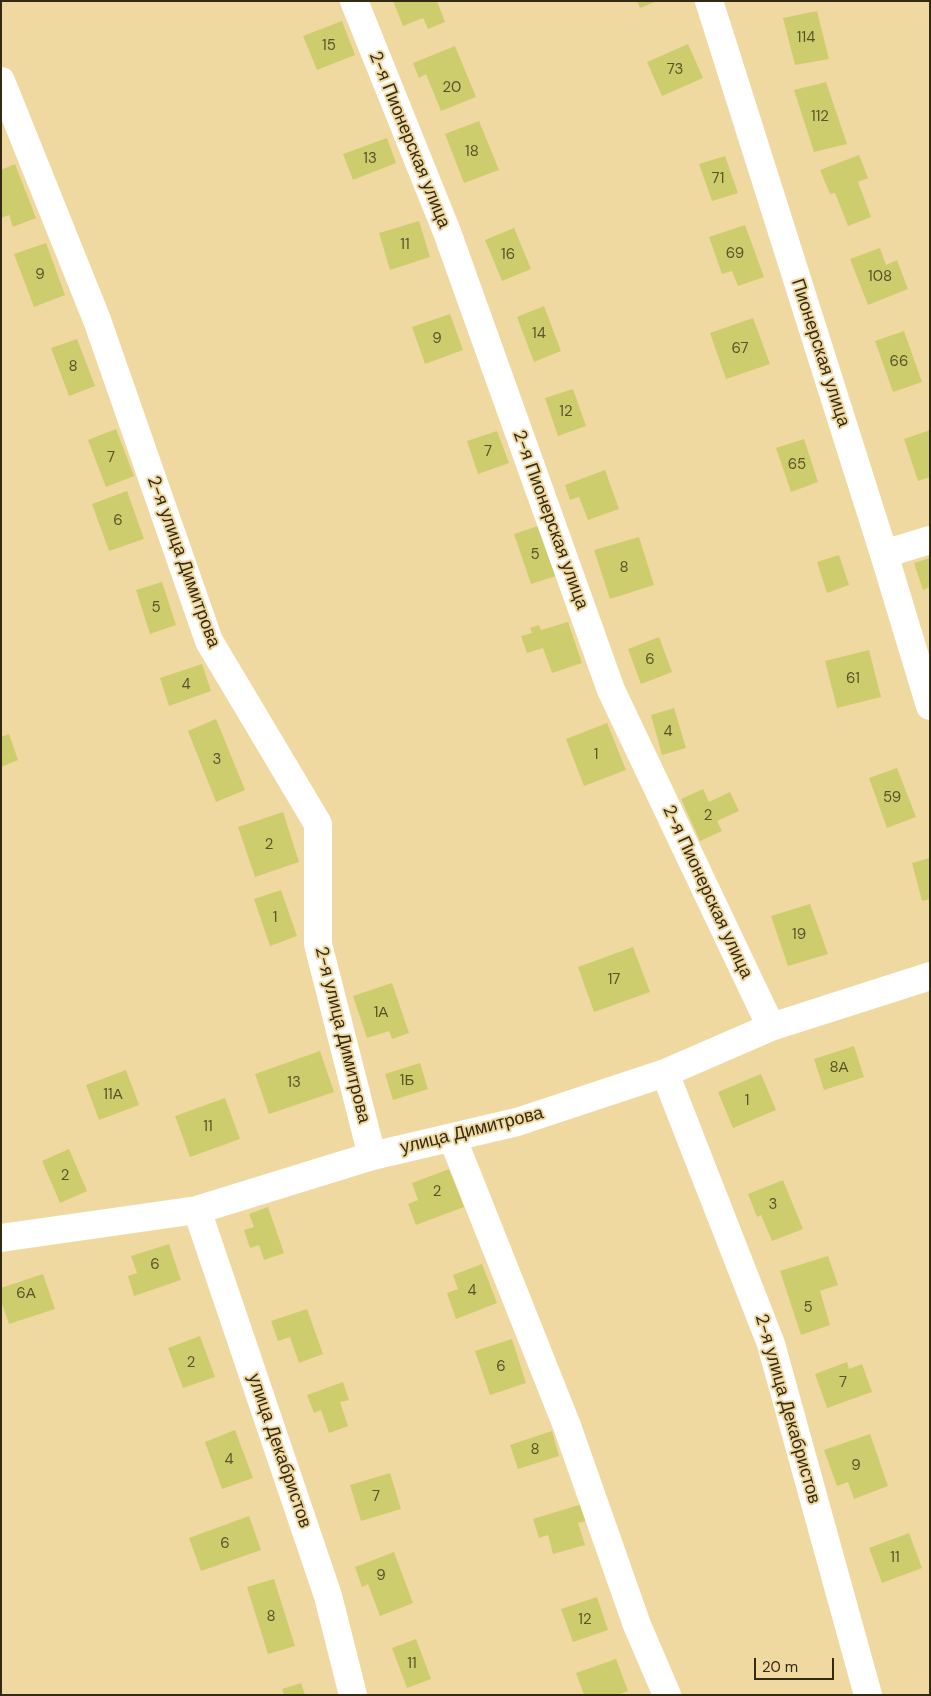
<!DOCTYPE html>
<meta charset="utf-8">
<style>
body{margin:0}
#map{position:relative;width:931px;height:1696px;overflow:hidden;background:#f0d8a1;font-family:"DM Sans",sans-serif}
canvas{display:block}
.frame{position:absolute;inset:0;border:2px solid #332a14;pointer-events:none}
.scale{position:absolute;left:754px;top:1658px;width:80px;height:22px;box-sizing:border-box;border:2px solid #332a14;border-top:0;padding-left:6px;font-size:15px;line-height:18px;white-space:nowrap;color:#332a14;-webkit-text-stroke:4px #f0d8a1;paint-order:stroke}
</style>
<div id="map">
<canvas width="931" height="1696"></canvas>
<div class="frame"></div>
<div class="scale">20 m</div>
</div>
<script>
const g = document.querySelector('canvas').getContext('2d');
g.lineJoin = 'round';
function paint(path, color) {
  g.fillStyle = color;
  g.fill(path, 'evenodd');
}
function shape(rows) {
  const path = new Path2D();
  for (const r of rows) {
    path.moveTo(r[0], r[1]);
    for (let i = 2; i < r.length; i += 2) path.lineTo(r[i], r[i + 1]);
  }
  return path;
}
function stroke(path, color, width, dash) {
  g.strokeStyle = color;
  g.lineWidth = width;
  g.lineCap = dash ? 'butt' : 'round';
  g.setLineDash(dash || []);
  g.stroke(path);
}
function write(font, color, halo, rows, align = 'center') {
  g.font = font + ' "DM Sans",sans-serif';
  g.lineWidth = 4;
  g.setLineDash([]);
  g.textBaseline = 'middle';
  g.strokeStyle = halo;
  g.fillStyle = color;
  for (const [text, x, y, turn = 0] of rows) {
    g.save();
    g.translate(x, y);
    g.rotate((+turn || 0) * Math.PI / 180);
    g.textAlign = isNaN(turn) ? turn : align;
    if (halo) g.strokeText(text, 0, 0);
    g.fillText(text, 0, 0);
    g.restore();
  }
}
const building = shape([
 [393,1,437,1,445,22,428,29,423,18,403,26],
 [637,1,657,1,640,8],
 [817,11,829,59,795,65,783,18],
 [342,21,355,55,317,70,303,36],
 [688,44,703,78,662,96,647,62],
 [455,46,476,97,441,111,426,74,419,78,413,63],
 [826,82,847,144,814,152,794,90],
 [479,121,499,170,464,183,445,134],
 [387,138,396,163,353,180,343,154],
 [859,155,868,178,858,182,871,217,848,226,835,193,830,194,820,170],
 [725,156,738,193,712,201,699,164],
 [15,164,36,218,13,227,9,215,1,218,1,170],
 [419,221,430,257,390,270,379,233],
 [745,225,764,277,738,286,732,271,722,274,709,237],
 [514,228,531,269,502,281,485,240],
 [46,243,65,295,34,307,14,254],
 [880,248,886,265,897,260,908,289,868,305,850,259],
 [544,306,561,351,534,362,517,317],
 [450,314,463,350,425,364,412,327],
 [753,318,770,364,726,379,710,333],
 [904,331,922,382,893,392,875,341],
 [77,339,95,386,69,396,51,348],
 [573,389,586,426,558,436,545,398],
 [116,429,134,476,106,487,88,440],
 [930,430,930,477,918,481,904,439],
 [497,431,509,463,478,474,467,441],
 [804,439,818,482,791,492,776,448],
 [605,470,619,509,588,520,579,497,570,500,565,485],
 [127,491,144,539,109,551,92,504],
 [538,526,556,576,531,584,514,534],
 [639,537,654,585,610,599,594,550],
 [839,555,849,585,827,593,817,562],
 [930,558,930,587,923,590,914,563],
 [162,582,176,625,150,634,136,590],
 [568,622,582,663,552,673,543,648,527,653,521,636,532,633,530,628,539,625,541,630],
 [659,637,672,672,641,684,628,649],
 [869,650,881,697,837,708,825,661],
 [202,664,211,691,169,706,160,678],
 [674,708,686,748,662,755,651,715],
 [216,719,245,790,216,802,188,731],
 [607,723,626,770,584,786,566,739],
 [9,734,18,760,1,767,1,737],
 [897,768,916,817,887,828,869,778],
 [703,789,709,802,730,792,739,811,717,821,722,831,700,841,681,799],
 [283,812,299,862,255,877,238,827],
 [930,858,930,899,922,901,912,863],
 [281,890,297,936,270,946,254,899],
 [810,904,828,954,788,966,771,916],
 [633,947,650,992,594,1012,578,967],
 [392,983,409,1033,392,1039,389,1031,367,1038,353,996],
 [854,1046,864,1077,824,1090,814,1059],
 [320,1051,334,1092,269,1114,255,1074],
 [420,1063,428,1089,393,1100,385,1074],
 [126,1070,139,1105,99,1120,86,1085],
 [761,1074,776,1110,733,1128,718,1092],
 [225,1098,240,1139,190,1157,175,1116],
 [69,1149,87,1191,60,1203,42,1161],
 [449,1169,464,1207,416,1225,408,1204,418,1200,412,1183],
 [783,1180,803,1229,772,1241,761,1215,757,1217,748,1194],
 [268,1207,284,1253,264,1260,259,1245,250,1248,244,1230,254,1227,249,1214],
 [169,1244,181,1280,134,1296,128,1276,137,1273,131,1256],
 [828,1256,838,1285,820,1291,830,1325,801,1335,780,1271],
 [482,1264,497,1303,456,1319,447,1293,458,1289,453,1275],
 [43,1274,55,1309,9,1324,1,1301,1,1288],
 [307,1309,323,1354,299,1363,290,1337,278,1341,271,1321],
 [200,1336,215,1377,183,1388,168,1348],
 [512,1339,526,1383,490,1395,475,1351],
 [847,1362,849,1369,862,1364,872,1392,827,1408,815,1374],
 [343,1382,349,1400,340,1402,348,1426,329,1433,321,1410,314,1413,307,1395],
 [235,1430,253,1478,222,1489,205,1442],
 [552,1431,559,1456,518,1469,510,1445],
 [870,1434,888,1486,854,1499,848,1482,837,1486,824,1450],
 [390,1473,401,1509,361,1521,350,1485],
 [582,1504,586,1521,578,1523,585,1545,553,1554,548,1535,539,1538,533,1519],
 [249,1516,261,1550,201,1571,189,1538],
 [909,1533,922,1568,882,1583,869,1548],
 [394,1552,413,1603,380,1616,368,1584,362,1587,355,1567],
 [274,1579,295,1646,268,1654,247,1587],
 [597,1597,608,1630,573,1642,561,1609],
 [416,1639,431,1679,407,1688,392,1648],
 [616,1659,628,1691,617,1695,584,1695,576,1673],
 [301,1683,305,1695,284,1695,282,1689]
]);
const minor = shape([
 [354,1,447,232,611,690,771,1027],
 [1,81,97,320,209,641,318,824,318,944,372,1156],
 [884,554,930,540],
 [665,1073,771,1344,868,1695],
 [452,1137,567,1426,637,1625,667,1695],
 [197,1210,328,1596,353,1695],
 [1,1238,197,1210,372,1156,517,1122,665,1073,771,1027,930,976]
]);
const tertiary = shape([
 [709,1,884,554,930,706]
]);
const numberNames = [
 ["114",806,38],
 ["15",329,46],
 ["73",675,70],
 ["20",452,88],
 ["112",820,117],
 ["18",472,152],
 ["13",370,159],
 ["71",718,179],
 ["11",405,245],
 ["69",735,254],
 ["16",508,255],
 ["9",40,275],
 ["108",880,277],
 ["14",539,334],
 ["9",437,339],
 ["67",740,349],
 ["66",899,362],
 ["8",73,367],
 ["12",566,412],
 ["7",488,452],
 ["7",111,458],
 ["65",797,465],
 ["6",118,521],
 ["5",535,555],
 ["8",624,568],
 ["5",156,608],
 ["6",650,660],
 ["61",853,679],
 ["4",186,685],
 ["4",668,732],
 ["1",596,755],
 ["3",217,760],
 ["59",892,798],
 ["2",708,816],
 ["2",269,845],
 ["1",275,918],
 ["19",799,935],
 ["17",614,980],
 ["1А",381,1013],
 ["8А",839,1068],
 ["1Б",407,1081],
 ["13",294,1083],
 ["11А",113,1095],
 ["1",747,1101],
 ["11",208,1127],
 ["2",65,1176],
 ["2",437,1192],
 ["3",773,1205],
 ["6",155,1265],
 ["4",472,1291],
 ["6А",26,1294],
 ["5",808,1308],
 ["2",191,1363],
 ["6",501,1367],
 ["7",843,1383],
 ["8",535,1450],
 ["4",229,1460],
 ["9",856,1466],
 ["7",376,1497],
 ["6",225,1544],
 ["11",895,1558],
 ["9",381,1576],
 ["8",271,1617],
 ["12",585,1620],
 ["11",412,1664]
];
const streetNames = [
 ["2-я Пионерская улица",409,140,68],
 ["Пионерская улица",820,353,72],
 ["2-я Пионерская улица",550,520,70],
 ["2-я улица Димитрова",183,562,70],
 ["2-я Пионерская улица",707,892,65],
 ["2-я улица Димитрова",342,1035,76],
 ["улица Димитрова",472,1131,-14],
 ["2-я улица Декабристов",787,1409,74],
 ["улица Декабристов",279,1451,71]
];
paint(building, '#cecd6e');
stroke(minor, '#fff', 28);
stroke(tertiary, '#fff', 28);
write('15px', '#5a532a', null, numberNames);
write('18px', '#332a14', '#f0d8a1', streetNames);
</script>
